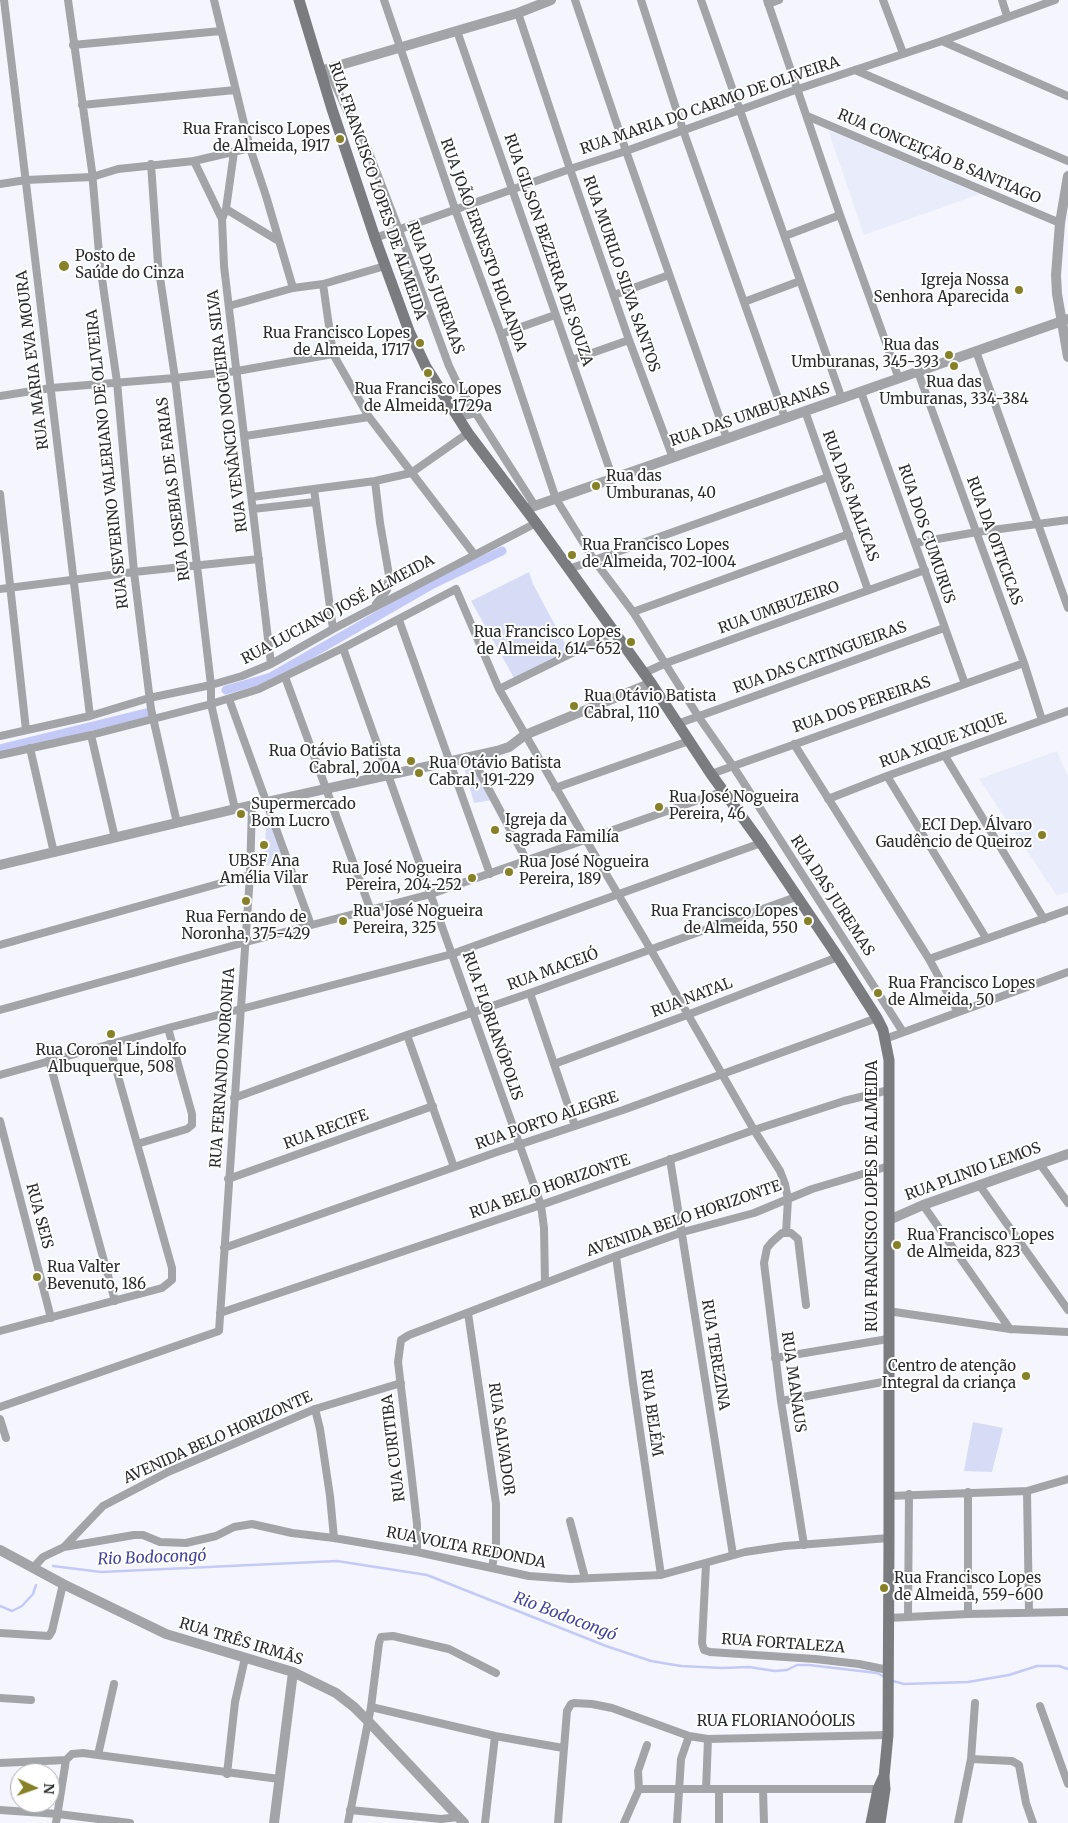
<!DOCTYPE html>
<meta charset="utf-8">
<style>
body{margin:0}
#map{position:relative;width:1068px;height:1823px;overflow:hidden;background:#f5f6fd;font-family:Merriweather,serif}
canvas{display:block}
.north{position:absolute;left:10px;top:1763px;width:50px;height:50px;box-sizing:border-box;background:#fff;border:1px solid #aaaaab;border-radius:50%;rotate:93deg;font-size:14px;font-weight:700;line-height:20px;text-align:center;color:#2a2b2d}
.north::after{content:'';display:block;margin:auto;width:18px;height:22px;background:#868027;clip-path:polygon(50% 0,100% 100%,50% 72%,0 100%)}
</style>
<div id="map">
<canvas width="1068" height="1823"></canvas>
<div class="north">N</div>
</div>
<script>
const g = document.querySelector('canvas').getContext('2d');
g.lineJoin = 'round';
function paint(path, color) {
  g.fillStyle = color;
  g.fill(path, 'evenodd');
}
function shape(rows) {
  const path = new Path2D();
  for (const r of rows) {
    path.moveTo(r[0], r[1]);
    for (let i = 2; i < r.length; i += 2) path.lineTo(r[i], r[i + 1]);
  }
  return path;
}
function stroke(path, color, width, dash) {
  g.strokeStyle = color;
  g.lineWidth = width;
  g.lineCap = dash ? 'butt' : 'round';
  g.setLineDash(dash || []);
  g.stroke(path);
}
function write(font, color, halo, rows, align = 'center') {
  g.font = font + ' Merriweather,serif';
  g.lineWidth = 4;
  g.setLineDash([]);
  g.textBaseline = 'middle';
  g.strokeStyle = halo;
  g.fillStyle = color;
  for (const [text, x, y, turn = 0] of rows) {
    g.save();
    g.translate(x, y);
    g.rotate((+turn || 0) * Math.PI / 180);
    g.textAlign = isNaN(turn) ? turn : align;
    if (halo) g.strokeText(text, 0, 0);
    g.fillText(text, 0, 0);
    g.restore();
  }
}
const built = shape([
 [828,130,980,194,864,235],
 [1057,751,1068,777,1068,892,1057,896,979,779]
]);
const green = shape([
 [529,572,533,584,570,653,514,678,471,601],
 [474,764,492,800,474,803,464,768],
 [268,808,288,864,263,866],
 [973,1422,1003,1428,992,1472,964,1471]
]);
const stream = shape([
 [53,1566,101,1572,337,1561,427,1575,606,1646,651,1661,681,1666,722,1668,749,1667,775,1671,787,1670,797,1665,809,1665,877,1673,885,1677],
 [0,1606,12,1611,22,1606,33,1594,36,1585],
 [893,1681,904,1684,968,1682,1009,1675,1037,1666,1059,1666,1068,1669]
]);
const canal = shape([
 [226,690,271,677,431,585,502,551],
 [0,749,150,712]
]);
const minor = shape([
 [4,0,90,716],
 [68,0,92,171,100,265,117,382,134,572,151,709,177,823],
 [214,0,250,148,266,196,293,288],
 [384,0,455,209,501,334,556,499,594,560,633,612,698,716,733,766,903,1032],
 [575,0,626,151,727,439],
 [641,0,683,130,785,418],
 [701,0,842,399],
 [767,0,840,215,899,379],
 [883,0,903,53],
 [1002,0,1007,16],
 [768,4,779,0],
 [518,13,570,169,629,340,673,458],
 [457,31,613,479],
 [942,41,1068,96],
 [73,45,221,31],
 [328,69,348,113,361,135,368,150,399,230,449,366,459,387,535,506],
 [855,70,1068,161],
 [82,105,235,90],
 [807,116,1060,223],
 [194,161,222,219,224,266,271,664],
 [151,164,158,264,175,378,211,685,211,704,235,809],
 [0,184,26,180,92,177,118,169,194,161,250,148],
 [226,209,277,240],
 [222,219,226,209,234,152],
 [785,236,840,215],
 [375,238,570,169,626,151,798,89,942,41,1055,0],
 [323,284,333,354,369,417,474,554],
 [614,295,669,275],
 [744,302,800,281],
 [229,306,293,288,323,284,385,266],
 [501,334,555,315],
 [976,351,1068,608],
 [572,360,629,340],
 [918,372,1024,663,1042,720],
 [861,392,965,684],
 [0,396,51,388,175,378,237,371,333,354],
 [805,411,868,590],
 [457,418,476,413],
 [245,436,369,417],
 [375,481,380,523,389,575,387,590,376,604],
 [314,489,333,629],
 [0,494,26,730],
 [252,497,375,481,411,473,468,433],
 [253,509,315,502],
 [915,543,977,532,1068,520],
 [569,569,828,477],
 [0,589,134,572,259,559],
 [633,612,849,534],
 [399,620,490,874],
 [343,648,541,1205,544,1228,545,1282],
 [644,673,666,663,925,570],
 [285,677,371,911],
 [499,689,615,632],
 [229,699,311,925],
 [677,724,944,628],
 [91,735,115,838],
 [0,736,90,716,149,698,211,685,242,676,271,664,333,629,536,523],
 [794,744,929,959,958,1012],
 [30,748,54,853],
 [0,755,91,735,211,704,259,689,343,648,456,589,499,689,586,840,651,950,754,1130,780,1171,785,1184,788,1199,786,1233],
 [945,756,1044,919],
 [472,758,527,861],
 [711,774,1024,663],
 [887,776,986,938],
 [555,788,689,741],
 [828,799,887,776,1068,711],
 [0,945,250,875],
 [929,959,1068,910],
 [530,993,575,1126],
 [0,1010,246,942,431,894,724,791],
 [407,1035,454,1167],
 [885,1039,1068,972],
 [49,1060,115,1301],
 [554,1064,687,1015,838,957],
 [0,1075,168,1028,452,954,761,843],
 [234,1098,407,1035,530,993,796,897],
 [0,1121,51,1318],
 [137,1144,187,1129,192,1125,192,1114,168,1028],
 [670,1159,733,1555],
 [1040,1164,1068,1203],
 [228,1179,433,1106],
 [980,1186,1068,1310],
 [923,1205,1010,1329],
 [224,1248,497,1152,623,1110,877,1018],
 [616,1256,633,1383,661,1575],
 [888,1311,1010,1329,1068,1332],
 [220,1313,541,1205,754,1130,844,1101,889,1090],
 [468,1313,496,1504,496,1543,492,1568],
 [0,1331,162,1288,172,1280,172,1268,109,1044],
 [775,1358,888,1339],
 [781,1401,888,1381],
 [0,1407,219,1331,250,875,252,806],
 [315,1409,320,1429,330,1496,334,1538],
 [0,1419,6,1438],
 [1027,1491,1029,1612],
 [968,1492,968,1614],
 [889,1496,1027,1491,1068,1479],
 [570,1521,585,1578],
 [804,1545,781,1401,764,1263,767,1248,772,1242,782,1233,791,1233,798,1239,806,1305],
 [64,1547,103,1506,168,1472,315,1409,401,1383],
 [417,1552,417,1524,411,1471,398,1362,401,1340,409,1335,616,1256,683,1232,754,1213,812,1189,889,1166],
 [706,1564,702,1643,704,1650,710,1652,815,1659,859,1664,888,1670],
 [33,1568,43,1557,64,1547,134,1535,143,1535,160,1542,186,1543,216,1536,234,1527,252,1524,292,1533,334,1538,417,1552,529,1576,571,1579,661,1575,745,1552,785,1546,889,1538],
 [908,1617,909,1494],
 [888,1618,968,1614,1068,1612],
 [0,1633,49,1636,52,1631,63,1584],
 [0,1698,31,1700],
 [1040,1706,1068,1784],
 [371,1707,495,1736,563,1748],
 [98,1755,114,1684],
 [971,1759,1012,1761,1019,1765,1026,1803,1033,1823],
 [0,1763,66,1760,72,1754,83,1753,279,1779],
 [227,1774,235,1702,245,1658],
 [639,1789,881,1789],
 [639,1789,638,1771,647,1745],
 [706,1789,708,1739],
 [719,1789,719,1823],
 [763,1789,764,1823],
 [0,1810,58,1814,130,1823],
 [350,1810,441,1819,459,1817],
 [56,1823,66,1760],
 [348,1823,371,1707,379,1643,381,1637,393,1636,449,1649,496,1673],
 [485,1823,495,1736],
 [558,1823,567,1711,571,1704,574,1703,592,1704,612,1708,689,1736,708,1739,888,1735],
 [624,1823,639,1789],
 [677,1823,681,1759,689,1736],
 [958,1823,971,1759,975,1703]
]);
const tertiary = shape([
 [320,71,518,13,551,0],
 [1068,176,1060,223,1056,275,1057,294,1068,357],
 [526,509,1068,319],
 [0,865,235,809,497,751,509,747,525,735,651,683],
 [889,1220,923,1205,1068,1154],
 [0,1550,63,1584,166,1634,293,1672,336,1693,354,1707,368,1721,464,1823],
 [274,1823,293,1672]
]);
const secondary = shape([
 [299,0,332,109,375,238,409,331,426,367,468,433,536,523,651,683,711,774,761,843,838,957,877,1018,883,1030,889,1060,889,1538,888,1735,884,1777,885,1789,880,1823],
 [871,1823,878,1789,883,1778]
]);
const markers = [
 [340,139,5,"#868027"],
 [64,266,6,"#868027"],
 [1019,290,5,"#868027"],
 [420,343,5,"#868027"],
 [949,355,5,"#868027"],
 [954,366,5,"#868027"],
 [428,373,5,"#868027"],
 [596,486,5,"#868027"],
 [572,555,5,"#868027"],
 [631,642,5,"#868027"],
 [574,706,5,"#868027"],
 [411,761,5,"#868027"],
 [419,773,5,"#868027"],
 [659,807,5,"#868027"],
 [241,814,5,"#868027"],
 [495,830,5,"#868027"],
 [1042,835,5,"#868027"],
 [264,845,5,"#868027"],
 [509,872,5,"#868027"],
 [472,878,5,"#868027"],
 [246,901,5,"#868027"],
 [343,921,5,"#868027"],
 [808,921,5,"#868027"],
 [878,993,5,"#868027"],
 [111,1034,5,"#868027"],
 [897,1245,5,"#868027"],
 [37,1277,5,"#868027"],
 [1026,1376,5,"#868027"],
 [884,1588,5,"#868027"]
];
const streetNames = [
 ["RUA MARIA DO CARMO DE OLIVEIRA",710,106,-19],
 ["RUA CONCEIÇÃO B SANTIAGO",939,157,23],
 ["RUA FRANCISCO LOPES DE ALMEIDA",377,191,71],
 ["RUA JOÃO ERNESTO HOLANDA",483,245,70],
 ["RUA GILSON BEZERRA DE SOUZA",548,250,71],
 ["RUA MURILO SILVA SANTOS",621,274,71],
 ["RUA DAS JUREMAS",435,288,70],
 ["RUA MARIA EVA MOURA",33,360,-97],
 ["RUA VENÂNCIO NOGUEIRA SILVA",228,411,-97],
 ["RUA DAS UMBURANAS",750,415,-19],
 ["RUA SEVERINO VALERIANO DE OLIVEIRA",108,459,-96],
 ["RUA JOSEBIAS DE FARIAS",174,489,-97],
 ["RUA DAS MALICAS",850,496,70],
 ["RUA DOS CUMURUS",926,534,71],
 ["RUA DA OITICICAS",994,541,70],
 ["RUA UMBUZEIRO",779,608,-20],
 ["RUA LUCIANO JOSÉ ALMEIDA",338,610,-28],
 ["RUA DAS CATINGUEIRAS",820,658,-20],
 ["RUA DOS PEREIRAS",862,705,-19],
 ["RUA XIQUE XIQUE",943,741,-20],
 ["RUA DAS JUREMAS",832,896,57],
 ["RUA MACEIÓ",553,970,-20],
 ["RUA NATAL",692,998,-21],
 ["RUA FLORIANÓPOLIS",492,1026,71],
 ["RUA FERNANDO NORONHA",223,1068,-86],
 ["RUA PORTO ALEGRE",547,1121,-19],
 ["RUA RECIFE",326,1130,-20],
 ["RUA PLINIO LEMOS",973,1172,-20],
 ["RUA BELO HORIZONTE",550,1187,-19],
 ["RUA FRANCISCO LOPES DE ALMEIDA",873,1196,-90],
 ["RUA SEIS",39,1216,75],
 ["AVENIDA BELO HORIZONTE",684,1219,-19],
 ["RUA TEREZINA",715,1355,81],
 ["RUA MANAUS",793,1382,82],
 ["RUA BELÉM",651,1413,82],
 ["AVENIDA BELO HORIZONTE",218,1438,-24],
 ["RUA SALVADOR",501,1439,82],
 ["RUA CURITIBA",394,1448,-97],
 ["RUA VOLTA REDONDA",466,1548,11],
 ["RUA TRÊS IRMÃS",241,1642,17],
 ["RUA FORTALEZA",783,1644,4],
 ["RUA FLORIANOÓOLIS",776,1722]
];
const poiNames = [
 ["Rua Francisco Lopes",330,130,"right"],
 ["de Almeida, 1917",330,147,"right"],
 ["Posto de",75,257],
 ["Saúde do Cinza",75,274],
 ["Igreja Nossa",1009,281,"right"],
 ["Senhora Aparecida",1009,298,"right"],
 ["Rua Francisco Lopes",410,334,"right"],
 ["de Almeida, 1717",410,351,"right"],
 ["Rua das",939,346,"right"],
 ["Umburanas, 345-393",939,363,"right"],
 ["Rua das",954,383,"center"],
 ["Umburanas, 334-384",954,400,"center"],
 ["Rua Francisco Lopes",428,390,"center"],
 ["de Almeida, 1729a",428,407,"center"],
 ["Rua das",606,477],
 ["Umburanas, 40",606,494],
 ["Rua Francisco Lopes",582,546],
 ["de Almeida, 702-1004",582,563],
 ["Rua Francisco Lopes",621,633,"right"],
 ["de Almeida, 614-652",621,650,"right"],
 ["Rua Otávio Batista",584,697],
 ["Cabral, 110",584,714],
 ["Rua Otávio Batista",401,752,"right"],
 ["Cabral, 200A",401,769,"right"],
 ["Rua Otávio Batista",429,764],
 ["Cabral, 191-229",429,781],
 ["Rua José Nogueira",669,798],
 ["Pereira, 46",669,815],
 ["Supermercado",251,805],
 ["Bom Lucro",251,822],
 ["Igreja da",505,821],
 ["sagrada Familía",505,838],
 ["ECI Dep. Álvaro",1032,826,"right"],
 ["Gaudêncio de Queiroz",1032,843,"right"],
 ["UBSF Ana",264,862,"center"],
 ["Amélia Vilar",264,879,"center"],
 ["Rua José Nogueira",519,863],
 ["Pereira, 189",519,880],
 ["Rua José Nogueira",462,869,"right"],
 ["Pereira, 204-252",462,886,"right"],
 ["Rua José Nogueira",353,912],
 ["Pereira, 325",353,929],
 ["Rua Francisco Lopes",798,912,"right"],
 ["de Almeida, 550",798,929,"right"],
 ["Rua Fernando de",246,918,"center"],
 ["Noronha, 375-429",246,935,"center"],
 ["Rua Francisco Lopes",888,984],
 ["de Almeida, 50",888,1001],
 ["Rua Coronel Lindolfo",111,1051,"center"],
 ["Albuquerque, 508",111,1068,"center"],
 ["Rua Francisco Lopes",907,1236],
 ["de Almeida, 823",907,1253],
 ["Rua Valter",47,1268],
 ["Bevenuto, 186",47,1285],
 ["Centro de atenção",1016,1367,"right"],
 ["Integral da criança",1016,1384,"right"],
 ["Rua Francisco Lopes",894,1579],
 ["de Almeida, 559-600",894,1596]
];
const waterNames = [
 ["Rio Bodocongó",152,1558,-2],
 ["Rio Bodocongó",565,1617,21]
];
paint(built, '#e9ecfa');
paint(green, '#d7dcf6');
stroke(stream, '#c3caf8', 2.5);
stroke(canal, '#c3caf8', 9);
stroke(minor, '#a3a4a7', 8);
stroke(tertiary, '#a3a4a7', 10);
stroke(secondary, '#7b7c80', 11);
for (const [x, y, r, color] of markers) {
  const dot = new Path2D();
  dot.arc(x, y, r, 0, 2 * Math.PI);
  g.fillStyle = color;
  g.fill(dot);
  stroke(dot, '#fff', 2);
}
write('15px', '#2a2b2d', '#fff', streetNames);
write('15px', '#2a2b2d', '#fff', poiNames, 'left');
write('italic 16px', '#42449a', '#fff', waterNames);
</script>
